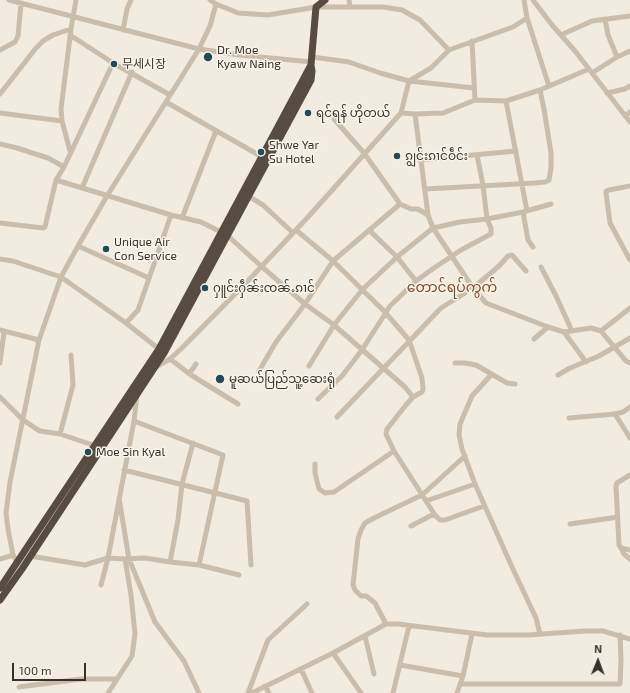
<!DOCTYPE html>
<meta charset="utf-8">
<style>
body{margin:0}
#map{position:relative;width:630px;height:693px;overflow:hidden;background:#f2ebdf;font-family:"Exo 2",sans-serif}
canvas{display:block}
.north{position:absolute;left:578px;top:641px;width:40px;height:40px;-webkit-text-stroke:3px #f9f5eb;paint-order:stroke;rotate:1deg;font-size:11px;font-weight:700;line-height:16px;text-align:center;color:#38302a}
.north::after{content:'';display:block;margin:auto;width:14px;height:18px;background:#38302a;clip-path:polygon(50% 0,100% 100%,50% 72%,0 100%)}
.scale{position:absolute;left:12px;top:663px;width:74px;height:18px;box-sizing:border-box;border:2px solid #38302a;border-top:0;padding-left:5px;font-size:12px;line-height:14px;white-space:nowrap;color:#38302a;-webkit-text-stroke:3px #f9f5eb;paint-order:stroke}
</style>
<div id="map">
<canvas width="630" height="693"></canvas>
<div class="north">N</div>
<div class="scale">100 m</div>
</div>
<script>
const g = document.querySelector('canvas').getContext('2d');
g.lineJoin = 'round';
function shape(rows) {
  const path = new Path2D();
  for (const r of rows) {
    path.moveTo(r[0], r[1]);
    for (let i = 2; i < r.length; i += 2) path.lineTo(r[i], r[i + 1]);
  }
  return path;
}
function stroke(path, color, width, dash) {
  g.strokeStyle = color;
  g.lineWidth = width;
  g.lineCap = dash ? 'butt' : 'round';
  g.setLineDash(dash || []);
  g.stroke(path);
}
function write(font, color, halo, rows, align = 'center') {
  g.font = font + ' "Exo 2","Noto Sans KR","Noto Sans Myanmar",sans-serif';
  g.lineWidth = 3;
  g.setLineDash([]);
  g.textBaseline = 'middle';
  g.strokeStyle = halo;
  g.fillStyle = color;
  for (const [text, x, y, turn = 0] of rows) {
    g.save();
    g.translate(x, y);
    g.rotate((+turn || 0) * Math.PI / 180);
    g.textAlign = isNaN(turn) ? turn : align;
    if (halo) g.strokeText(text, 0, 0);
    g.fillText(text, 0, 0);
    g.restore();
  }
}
const minor = shape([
 [9,0,199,49,239,55,312,62],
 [210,0,216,4,238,13,268,15,316,7,383,7,402,10,420,20,449,50],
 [349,0,350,7],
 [524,0,527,18,549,86],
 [533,0,552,25,575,51,630,122],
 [605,19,608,35,617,57],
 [123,30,127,9,131,0],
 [70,35,113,63,170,95],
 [561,35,592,21,630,16],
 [472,41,475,100],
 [0,50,15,42,18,36,21,3],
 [312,57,349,62,380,73,409,81,474,88],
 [592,73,617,57,630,51],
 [607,93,625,89,630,86],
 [0,94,36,48,43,41,53,35,71,29],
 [506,101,527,211],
 [166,102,264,158],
 [0,113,62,121],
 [401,113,415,114,443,113,475,100,506,101,540,90,589,69],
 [415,114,428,215,433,228,473,288,486,303,548,327,564,332,591,328,601,331,626,361,630,363],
 [625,116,630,112],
 [334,119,364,153,400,204,411,209,418,209,428,215],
 [0,144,17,148,48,158,64,167],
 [70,151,62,121,61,109,71,29,76,0],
 [420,160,516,151],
 [56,180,171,215,201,222,227,235,261,266,305,304,334,325,405,387,413,397],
 [630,186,609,190,606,191,606,193,610,223,630,260],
 [82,188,132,72],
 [425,189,535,183,545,182,549,180,551,168,551,153,544,109,540,90],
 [248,196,263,205,293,233],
 [523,212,528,240,533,247],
 [182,218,216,131],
 [0,223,43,228,45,227,56,180,64,167,113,63],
 [296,230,333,261,385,312,409,340,422,378,423,389,422,392,413,397,406,405,387,429,386,434,394,451,435,515],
 [369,230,397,257,416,281],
 [78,246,149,278],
 [0,259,13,261,61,277,126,323,159,349],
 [541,267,556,296,572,331],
 [126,323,138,310,171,215],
 [0,330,39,340],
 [601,331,630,308],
 [564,332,586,362],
 [534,339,548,327],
 [170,359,191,375,238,404],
 [0,363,4,332],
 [455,363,465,363,476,365,507,383,515,384],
 [309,366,334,325,362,290,397,257,433,228,460,222,487,219,523,212,551,204],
 [156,367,170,359,182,348,244,285,309,216,401,113,409,81,431,68,449,50,513,27,527,18],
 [259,371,276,342,305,304,333,261,400,204],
 [188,373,192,370,196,364],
 [491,375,472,396,460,424,459,435,462,449,475,484,512,567,536,618,540,634],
 [558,375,570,368,599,356,630,338],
 [0,397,22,419,35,428,40,431,60,434,96,446],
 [318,399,342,376,362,350,390,306,416,281,434,268,461,250,491,234,491,228,487,219,483,185,477,155],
 [615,414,630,438],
 [337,417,441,308,473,288,499,266,508,256,512,255,526,271],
 [569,418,615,414,623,412,630,407],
 [134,421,223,455,199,565],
 [60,434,73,385,71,355],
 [315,464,315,473,319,489,325,493,334,492,394,451],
 [124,470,247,501,251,565],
 [630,475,617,483,616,486,619,545,621,548,630,550],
 [119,498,129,559,155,622,184,661,199,693],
 [426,501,475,484],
 [570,524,618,517],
 [411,526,430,516,435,515,440,520,445,520,484,506],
 [621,548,624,554,630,559],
 [30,556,85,565,108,558,125,559,145,558,170,562,199,565,239,575],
 [0,559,13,555],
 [17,562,13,555,8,529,6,513,10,482,39,340,61,277,78,246,107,196,199,49,210,26,216,4],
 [170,562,178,520,182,484,193,443],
 [101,585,108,558,134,421,137,395],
 [386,624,375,603,366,596,361,596,355,590,353,585,358,539,361,530,365,523,374,518,422,495,465,456],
 [365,636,374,674],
 [333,653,361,693],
 [400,665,463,676],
 [301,669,312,693],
 [460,684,620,684,621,660,620,635],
 [265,686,269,693],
 [19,687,81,679,116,679],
 [108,693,132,656,135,634,131,595,125,559],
 [248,693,268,640,307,604],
 [252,693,333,653,386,624,398,624,487,635,528,635,585,631,603,631,630,639],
 [393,693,409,626],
 [457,693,463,676,472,634]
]);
const highway = shape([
 [0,588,159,349,311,65,316,7,325,0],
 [0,600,22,569,164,353,311,80,312,71,311,65]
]);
const markers = [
 [208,57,5,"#214c57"],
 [114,64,4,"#214c57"],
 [308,113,4,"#214c57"],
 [261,152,4,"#214c57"],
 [397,156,4,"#214c57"],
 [106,249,4,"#214c57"],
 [205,288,4,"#214c57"],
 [220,379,5,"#214c57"],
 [88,452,4,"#214c57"]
];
const poiNames = [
 ["Dr. Moe",217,50],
 ["Kyaw Naing",217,64],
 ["무세시장",122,64],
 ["ရင်ရန် ဟိုတယ်",316,113],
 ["Shwe Yar",269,145],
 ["Su Hotel",269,159],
 ["ၵျွင်းၵၢင်ဝဵင်း",405,156],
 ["Unique Air",114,242],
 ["Con Service",114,256],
 ["ႁူင်းႁဵၼ်းၸၼ်ႉၵၢင်",213,288],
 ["မူဆယ်ပြည်သူ့ဆေးရုံ",229,379],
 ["Moe Sin Kyal",96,452]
];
const quarterNames = [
 ["တောင်ရပ်ကွက်",452,287]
];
stroke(minor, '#cabdab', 5);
stroke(highway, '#584b41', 7);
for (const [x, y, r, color] of markers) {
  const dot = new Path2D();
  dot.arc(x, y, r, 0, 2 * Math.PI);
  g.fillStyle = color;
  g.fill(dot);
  stroke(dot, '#f9f5eb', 1.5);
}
write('12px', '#38302a', '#f9f5eb', poiNames, 'left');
write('14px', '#834926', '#f9f5eb', quarterNames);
</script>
